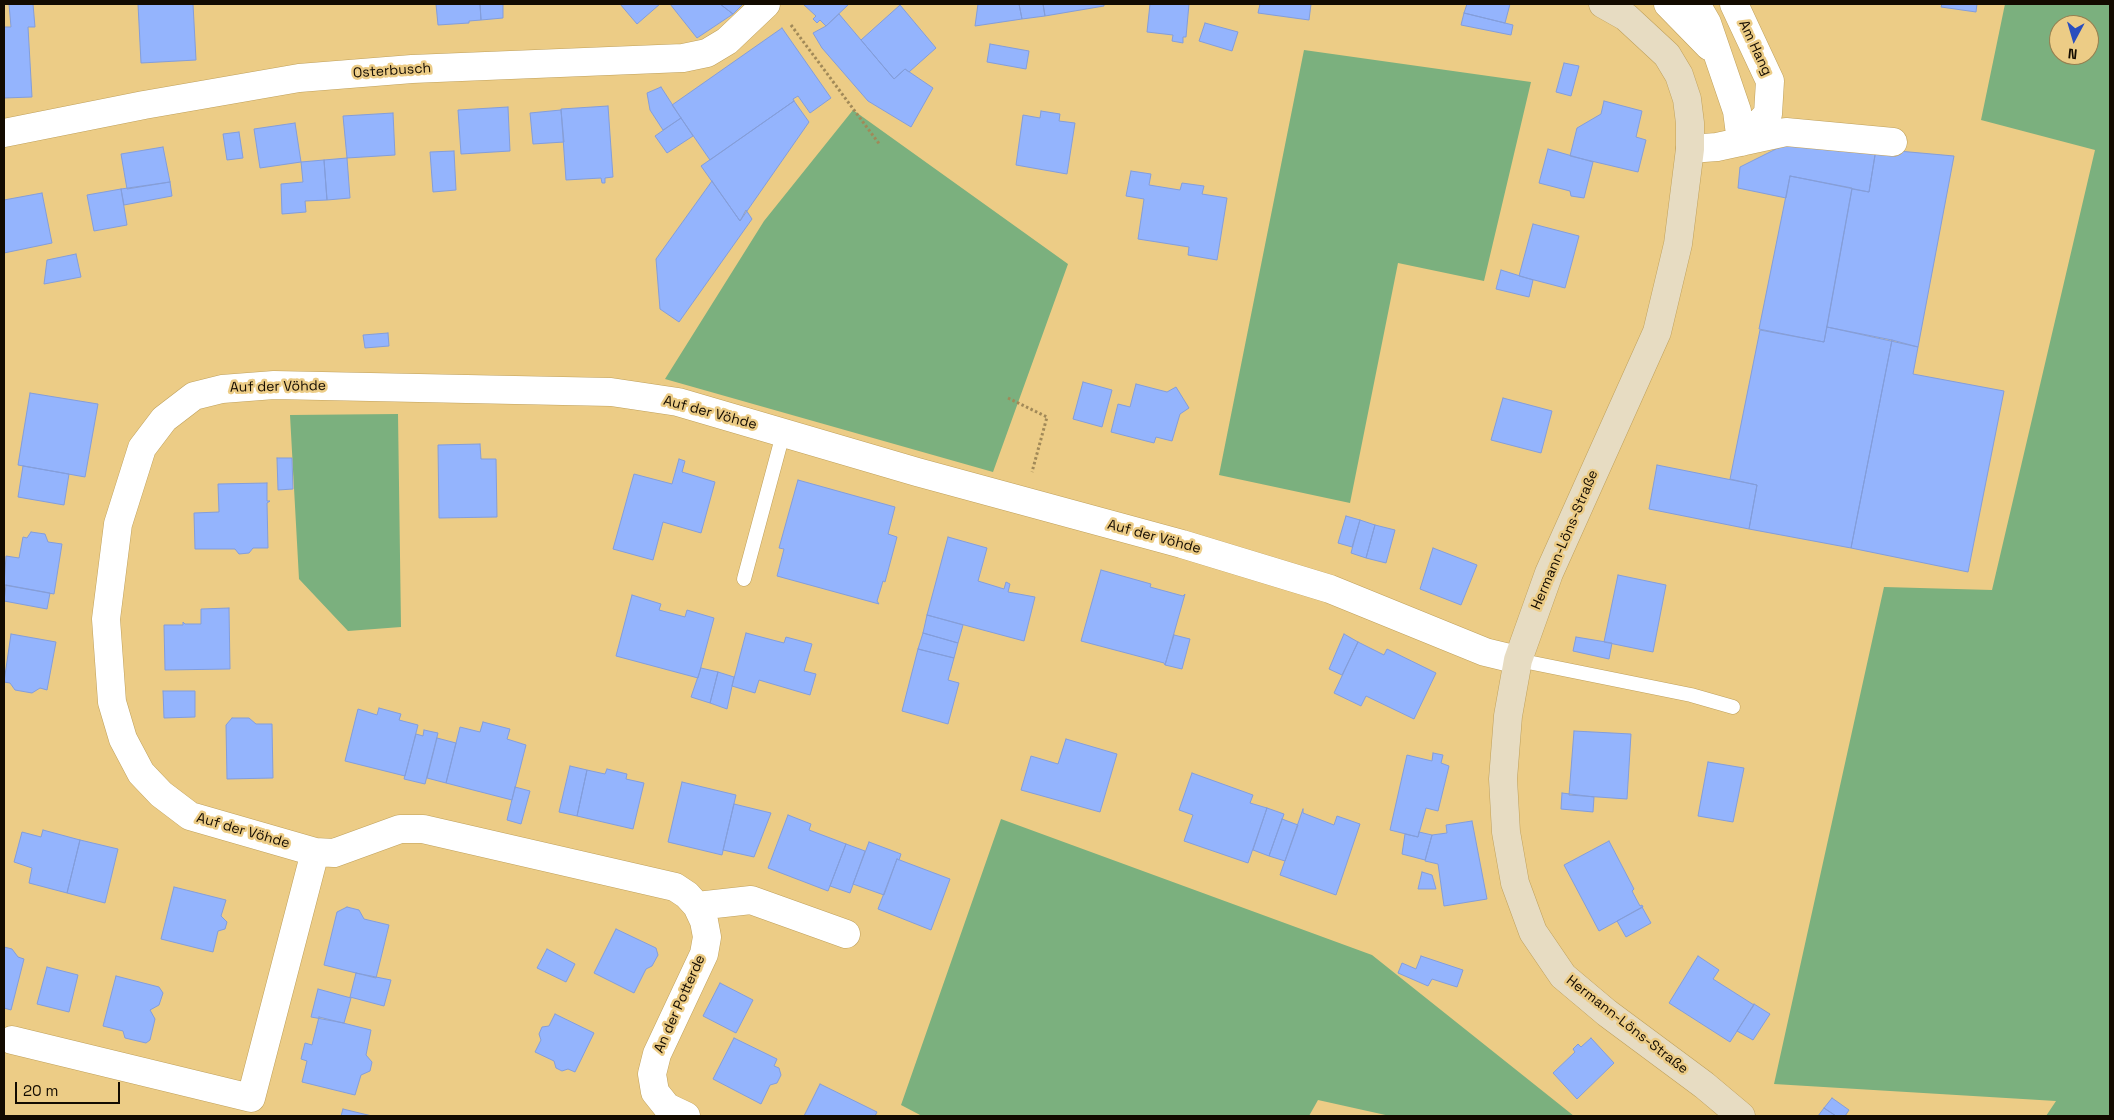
<!DOCTYPE html>
<meta charset="utf-8">
<style>
body{margin:0}
#map{position:relative;width:2114px;height:1120px;overflow:hidden;background:#eccc86;font-family:"Space Grotesk",sans-serif}
canvas{display:block}
.frame{position:absolute;inset:0;border:5px solid #130b00;pointer-events:none}
.north{position:absolute;left:2049px;top:15px;width:50px;height:50px;box-sizing:border-box;background:#eccc86;border:1px solid #957f50;border-radius:50%;rotate:186deg;font-size:14px;font-weight:700;line-height:20px;text-align:center;color:#130b00}
.north::after{content:'';display:block;margin:auto;width:18px;height:22px;background:#2a4ebe;clip-path:polygon(50% 0,100% 100%,50% 72%,0 100%)}
.scale{position:absolute;left:15px;top:1082px;width:105px;height:22px;box-sizing:border-box;border:2px solid #130b00;border-top:0;padding-left:6px;font-size:15px;line-height:18px;white-space:nowrap;color:#130b00;-webkit-text-stroke:4px #eccc86;paint-order:stroke}
</style>
<div id="map">
<canvas width="2114" height="1120"></canvas>
<div class="frame"></div>
<div class="north">N</div>
<div class="scale">20 m</div>
</div>
<script>
const g = document.querySelector('canvas').getContext('2d');
g.lineJoin = 'round';
function paint(path, color) {
  g.fillStyle = color;
  g.fill(path, 'evenodd');
}
function shape(rows) {
  const path = new Path2D();
  for (const r of rows) {
    path.moveTo(r[0], r[1]);
    for (let i = 2; i < r.length; i += 2) path.lineTo(r[i], r[i + 1]);
  }
  return path;
}
function stroke(path, color, width, dash) {
  g.strokeStyle = color;
  g.lineWidth = width;
  g.lineCap = dash ? 'butt' : 'round';
  g.setLineDash(dash || []);
  g.stroke(path);
}
function write(font, color, halo, rows, align = 'center') {
  g.font = font + ' "Space Grotesk",sans-serif';
  g.lineWidth = 5;
  g.setLineDash([]);
  g.textBaseline = 'middle';
  g.strokeStyle = halo;
  g.fillStyle = color;
  for (const [text, x, y, turn = 0] of rows) {
    g.save();
    g.translate(x, y);
    g.rotate((+turn || 0) * Math.PI / 180);
    g.textAlign = isNaN(turn) ? turn : align;
    if (halo) g.strokeText(text, 0, 0);
    g.fillText(text, 0, 0);
    g.restore();
  }
}
const green = shape([
 [2005,4,2110,5,2110,1116,2046,1116,2056,1101,1774,1084,1884,587,1992,590,2095,150,1981,120],
 [2059,25,2089,25,2089,55,2059,55],
 [1304,50,1531,82,1484,281,1398,263,1350,503,1219,475],
 [853,110,1068,264,993,472,665,379,764,221],
 [398,414,401,627,348,631,299,579,290,415],
 [1001,819,1372,955,1574,1116,1390,1116,1318,1100,1309,1116,922,1116,901,1105]
]);
const building = shape([
 [9,4,33,4,35,27,28,27,32,97,4,98,4,27,11,27,9,4],
 [138,4,193,4,196,60,141,63,138,4],
 [436,4,480,4,481,20,469,21,469,23,438,25,436,4],
 [480,4,503,4,503,18,481,20,480,4],
 [620,4,660,4,637,24,620,4],
 [670,4,720,4,733,14,697,38,670,4],
 [720,4,743,4,733,14,720,4],
 [803,4,849,4,826,26,820,20,817,23,813,19,816,16,803,4],
 [978,4,1019,4,1022,19,975,26,978,4],
 [1019,4,1043,4,1045,16,1022,19,1019,4],
 [1043,4,1104,4,1104,6,1045,16,1043,4],
 [1150,4,1189,4,1186,37,1183,37,1183,43,1172,41,1173,35,1147,32,1150,4],
 [1260,4,1311,4,1309,20,1258,13,1260,4],
 [1467,4,1510,4,1505,23,1464,13,1467,4],
 [1942,4,1977,4,1976,12,1941,7,1942,4],
 [900,5,936,48,909,72,905,69,894,79,861,40,900,5],
 [1464,13,1513,25,1511,35,1461,25,1464,13],
 [839,14,894,79,905,69,933,88,911,127,868,101,822,48,813,33,826,26,839,14],
 [1205,23,1238,32,1232,51,1199,41,1205,23],
 [782,28,831,98,810,113,798,96,793,99,794,101,710,160,672,105,782,28],
 [990,44,1029,51,1026,69,987,62,990,44],
 [1564,63,1579,66,1571,96,1556,92,1564,63],
 [661,87,681,118,663,130,650,110,647,93,661,87],
 [794,101,809,122,740,221,701,166,794,101],
 [1604,101,1642,111,1636,137,1646,140,1638,172,1570,156,1577,128,1601,114,1604,101],
 [608,106,613,177,605,178,605,183,602,183,601,178,566,180,561,109,608,106],
 [508,107,510,151,461,154,458,110,508,107],
 [561,110,564,142,533,144,530,113,561,110],
 [1041,111,1060,114,1059,121,1075,123,1067,174,1016,165,1023,115,1040,118,1041,111],
 [393,113,395,155,347,158,343,116,393,113],
 [681,118,693,136,667,153,655,136,681,118],
 [295,123,301,162,260,168,254,129,295,123],
 [239,132,243,158,227,160,223,134,239,132],
 [1786,144,1876,149,1869,192,1790,176,1786,198,1738,188,1740,167,1786,144],
 [163,147,170,182,127,189,121,154,163,147],
 [1548,149,1593,162,1584,198,1571,196,1570,191,1539,183,1548,149],
 [1876,149,1954,156,1918,347,1827,327,1852,189,1869,192,1876,149],
 [454,151,456,190,433,192,430,152,454,151],
 [347,158,350,198,327,200,324,160,347,158],
 [324,160,327,200,305,201,306,212,282,214,281,184,303,182,301,162,324,160],
 [1131,171,1151,174,1149,185,1180,190,1182,183,1204,186,1202,194,1227,198,1217,260,1188,255,1189,247,1138,239,1144,199,1126,196,1131,171],
 [1790,176,1852,188,1824,342,1759,329,1790,176],
 [712,181,740,221,746,210,752,219,679,322,660,309,656,259,712,181],
 [170,182,172,196,124,205,121,189,170,182],
 [121,189,127,225,94,231,87,195,121,189],
 [42,193,52,243,4,253,4,200,42,193],
 [1533,224,1579,236,1565,288,1519,276,1533,224],
 [76,254,81,277,44,284,47,260,76,254],
 [1501,270,1533,280,1529,297,1496,289,1501,270],
 [1827,327,1892,340,1851,548,1749,529,1757,485,1730,479,1760,330,1824,342,1827,327],
 [388,333,389,346,365,348,363,335,388,333],
 [1892,340,1918,347,1913,374,2004,391,1968,572,1851,548,1892,340],
 [1083,382,1112,390,1102,427,1073,419,1083,382],
 [1136,384,1167,392,1176,387,1189,408,1180,414,1172,441,1156,437,1154,443,1111,432,1118,404,1130,407,1136,384],
 [30,393,98,404,85,477,18,465,30,393],
 [1503,398,1552,411,1541,453,1491,440,1503,398],
 [480,444,481,459,496,459,497,517,439,518,438,445,480,444],
 [277,458,292,458,293,489,278,490,277,458],
 [679,459,685,461,682,472,715,482,701,533,663,522,653,560,613,549,634,474,672,484,679,459],
 [1657,465,1757,485,1749,529,1649,509,1657,465],
 [23,466,69,474,64,505,18,497,23,466],
 [798,480,895,507,888,534,897,537,885,582,883,581,877,601,879,604,777,576,784,549,779,548,798,480],
 [267,483,267,501,270,501,267,503,268,548,253,548,249,553,239,554,235,549,195,549,194,513,219,512,218,484,267,483],
 [1346,516,1360,520,1352,547,1338,543,1346,516],
 [1360,520,1375,525,1366,558,1351,553,1360,520],
 [1375,525,1395,530,1386,563,1366,558,1375,525],
 [31,532,45,534,48,542,62,544,54,594,4,585,6,556,19,558,23,537,27,538,31,532],
 [948,537,987,548,978,581,1004,589,1006,582,1010,584,1008,592,1035,597,1024,641,927,615,948,537],
 [1433,548,1477,565,1461,605,1420,589,1433,548],
 [1101,570,1151,584,1150,587,1183,596,1185,594,1165,665,1164,663,1081,641,1101,570],
 [1618,575,1666,585,1653,652,1604,642,1618,575],
 [6,585,50,593,47,609,4,601,6,585],
 [632,595,661,604,659,610,685,617,687,610,714,618,698,678,616,656,632,595],
 [229,608,230,669,165,670,164,625,183,625,183,622,185,624,201,624,201,609,229,608],
 [927,615,963,625,958,643,923,633,927,615],
 [746,633,784,643,786,637,812,644,804,671,816,674,810,695,759,680,755,693,732,686,746,633],
 [923,633,958,643,954,658,918,649,923,633],
 [11,634,56,642,47,690,40,688,32,693,15,690,10,683,4,682,11,634],
 [1344,634,1358,642,1342,675,1329,669,1344,634],
 [1174,635,1190,639,1182,669,1165,665,1174,635],
 [1576,637,1612,643,1609,659,1573,651,1576,637],
 [1358,642,1384,655,1387,649,1436,673,1414,719,1366,696,1361,706,1334,693,1358,642],
 [918,649,954,658,948,680,959,683,948,724,902,711,918,649],
 [701,668,718,672,710,703,691,697,701,668],
 [718,672,734,677,727,709,710,703,718,672],
 [163,691,195,691,195,717,164,718,163,691],
 [379,708,401,714,399,720,418,725,405,776,345,761,358,709,377,715,379,708],
 [232,718,249,718,256,724,272,724,273,778,227,779,226,725,232,718],
 [483,722,510,729,507,739,526,745,512,800,446,783,460,727,480,732,483,722],
 [424,730,438,733,425,784,404,779,416,734,423,736,424,730],
 [1574,731,1631,734,1627,799,1569,795,1574,731],
 [437,738,456,743,446,783,427,778,437,738],
 [1066,739,1117,754,1100,812,1021,790,1031,756,1058,764,1066,739],
 [1433,753,1443,755,1441,763,1449,766,1438,811,1426,808,1418,837,1390,830,1407,755,1432,761,1433,753],
 [1708,762,1744,768,1733,822,1698,816,1708,762],
 [570,766,587,770,577,816,559,812,570,766],
 [607,769,627,774,626,779,644,783,633,829,577,816,587,770,605,774,607,769],
 [1192,773,1253,795,1250,803,1267,808,1248,863,1184,841,1193,815,1179,810,1192,773],
 [682,782,736,795,722,855,668,842,682,782],
 [515,787,530,791,521,824,507,820,515,787],
 [1562,793,1594,797,1593,812,1561,809,1562,793],
 [734,804,771,813,754,857,723,850,734,804],
 [1267,808,1284,814,1269,856,1253,850,1267,808],
 [1303,809,1303,813,1334,825,1337,816,1360,824,1336,895,1280,875,1303,809],
 [788,815,811,824,809,830,846,844,828,891,768,868,788,815],
 [1282,819,1298,825,1285,861,1269,856,1282,819],
 [1472,821,1487,899,1444,906,1438,864,1425,861,1432,835,1447,833,1446,825,1472,821],
 [43,830,80,840,67,893,29,883,32,868,14,862,22,832,41,837,43,830],
 [1419,832,1432,835,1425,860,1402,854,1405,834,1418,837,1419,832],
 [80,840,118,849,105,903,67,893,80,840],
 [1609,841,1634,889,1632,891,1640,906,1642,905,1643,907,1599,931,1564,865,1609,841],
 [869,842,901,854,899,860,897,859,884,895,853,884,869,842],
 [846,844,865,851,850,893,830,886,846,844],
 [897,859,950,879,931,930,878,909,897,859],
 [1422,872,1432,875,1436,889,1418,889,1422,872],
 [174,887,226,900,221,916,227,922,225,929,218,931,213,952,161,939,174,887],
 [347,907,359,910,364,919,389,925,376,978,324,965,337,912,347,907],
 [1642,907,1651,923,1626,937,1617,921,1642,907],
 [616,929,656,948,658,955,652,966,646,969,634,993,594,973,616,929],
 [4,947,12,949,18,957,24,959,11,1010,4,1008,4,947],
 [547,949,575,964,566,982,537,968,547,949],
 [1421,956,1463,970,1457,987,1432,979,1428,986,1398,973,1402,963,1416,969,1421,956],
 [1698,956,1719,970,1713,979,1754,1005,1730,1042,1669,1003,1698,956],
 [47,967,78,975,69,1012,37,1004,47,967],
 [356,973,391,980,384,1006,350,997,356,973],
 [116,976,159,987,163,993,159,1005,150,1010,155,1019,150,1040,146,1043,125,1038,123,1031,103,1026,116,976],
 [720,983,753,1000,736,1033,703,1016,720,983],
 [318,989,351,998,344,1023,311,1017,318,989],
 [1754,1004,1770,1014,1753,1040,1737,1031,1754,1004],
 [555,1014,594,1033,575,1072,568,1069,562,1071,556,1068,554,1061,535,1052,541,1040,539,1034,542,1027,549,1026,555,1014],
 [319,1017,371,1030,366,1055,372,1062,370,1071,361,1075,355,1095,302,1082,307,1061,301,1059,305,1043,312,1045,319,1017],
 [734,1038,777,1059,774,1066,779,1068,781,1075,777,1083,770,1085,761,1104,713,1079,734,1038],
 [1591,1038,1614,1063,1577,1099,1553,1073,1575,1052,1573,1049,1578,1044,1581,1047,1591,1038],
 [820,1084,877,1112,875,1116,804,1116,820,1084],
 [1832,1098,1849,1110,1845,1116,1836,1116,1824,1108,1832,1098],
 [1824,1108,1836,1116,1818,1116,1824,1108],
 [343,1109,372,1116,341,1116,343,1109]
]);
const path = shape([
 [791,25,880,145],
 [1008,398,1047,417,1032,472]
]);
const lane = shape([
 [744,579,783,434],
 [1518,660,1691,695,1733,707]
]);
const street = shape([
 [1668,4,1709,46],
 [1696,4,1707,23,1737,111,1741,142],
 [1734,4,1770,81,1768,114,1741,142],
 [4,133,144,105,299,78,412,69,683,58,707,53,727,41,766,4],
 [1690,149,1717,147,1786,132,1893,142],
 [697,906,751,900,846,934],
 [12,1040,251,1098,315,852],
 [686,1116,667,1107,655,1092,652,1074,657,1054,704,954,707,937,704,921,697,906,687,895,675,887,423,829,400,829,334,853,315,852,190,816,161,794,141,773,123,739,112,702,106,619,118,524,142,448,164,419,194,396,222,389,274,385,611,392,678,402,917,472,1182,544,1330,589,1485,652,1518,660]
]);
const secondary = shape([
 [1603,4,1626,17,1667,55,1679,75,1687,99,1690,123,1690,149,1678,244,1657,332,1549,573,1518,660,1508,716,1503,779,1506,832,1515,883,1533,932,1563,976,1607,1013,1704,1085,1741,1116]
]);
const streetNames = [
 ["Am Hang",1755,48,65],
 ["Osterbusch",392,71,-4],
 ["Auf der Vöhde",278,387,-1],
 ["Auf der Vöhde",710,413,15],
 ["Auf der Vöhde",1154,537,15],
 ["Hermann-Löns-Straße",1565,540,-67],
 ["Auf der Vöhde",243,831,16],
 ["An der Potterde",680,1004,-66],
 ["Hermann-Löns-Straße",1627,1025,38]
];
paint(green, '#7bb07e');
paint(building, '#94b4fd');
stroke(building, '#839dda', 1);
stroke(lane, '#bfa05b', 15);
stroke(street, '#bfa05b', 29);
stroke(secondary, '#bfa05b', 29);
stroke(path, '#a18958', 3, [2.5, 2.5]);
stroke(lane, '#fff', 14);
stroke(street, '#fff', 28);
stroke(secondary, '#e7dcc2', 28);
write('14px', '#130b00', '#eccc86', streetNames);
</script>
